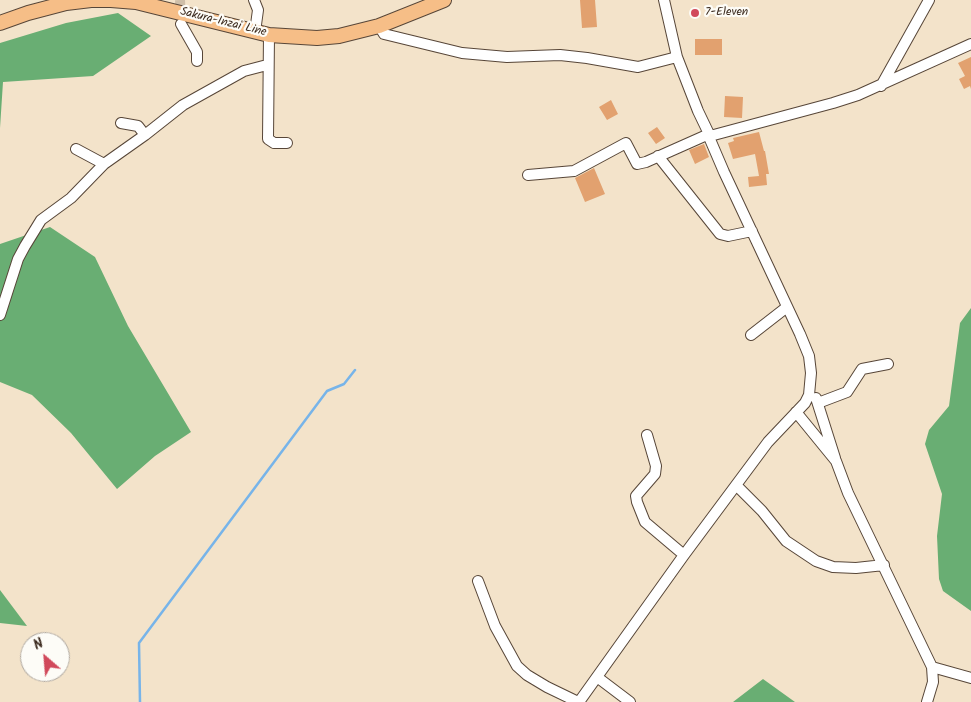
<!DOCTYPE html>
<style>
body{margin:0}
#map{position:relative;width:971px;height:702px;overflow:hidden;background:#f3e3ca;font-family:Kalam,sans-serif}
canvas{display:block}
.north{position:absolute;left:20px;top:632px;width:50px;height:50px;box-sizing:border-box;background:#fdfcf7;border:1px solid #afa8a0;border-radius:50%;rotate:333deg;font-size:14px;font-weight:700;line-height:20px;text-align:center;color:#3b2a1e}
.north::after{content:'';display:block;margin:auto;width:18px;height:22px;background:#d1495b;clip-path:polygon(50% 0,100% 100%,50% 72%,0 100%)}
</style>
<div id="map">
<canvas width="971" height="702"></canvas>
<div class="north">N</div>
</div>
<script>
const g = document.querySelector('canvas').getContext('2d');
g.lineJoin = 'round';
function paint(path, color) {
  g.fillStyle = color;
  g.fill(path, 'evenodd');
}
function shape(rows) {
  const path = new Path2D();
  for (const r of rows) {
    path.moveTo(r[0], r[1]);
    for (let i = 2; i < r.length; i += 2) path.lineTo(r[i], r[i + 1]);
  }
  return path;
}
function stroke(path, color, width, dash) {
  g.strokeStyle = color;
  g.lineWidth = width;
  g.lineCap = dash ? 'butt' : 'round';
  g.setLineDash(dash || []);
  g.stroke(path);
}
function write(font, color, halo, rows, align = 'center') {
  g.font = font + ' Kalam,sans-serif';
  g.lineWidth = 4.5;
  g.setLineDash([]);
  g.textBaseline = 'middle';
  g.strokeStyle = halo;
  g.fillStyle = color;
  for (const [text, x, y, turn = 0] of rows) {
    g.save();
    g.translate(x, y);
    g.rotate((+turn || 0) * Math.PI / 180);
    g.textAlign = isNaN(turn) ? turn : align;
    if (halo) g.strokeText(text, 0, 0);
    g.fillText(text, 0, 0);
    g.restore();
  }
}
const forest = shape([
 [118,13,151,36,93,76,3,82,0,128,0,43,66,23],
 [50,227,95,257,128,326,191,432,155,456,117,489,71,433,32,395,0,382,0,244],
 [971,308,971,611,943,591,939,579,937,536,942,494,925,444,929,430,949,406,960,323],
 [0,590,27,626,0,623],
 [763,679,795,702,733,702]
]);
const stream = shape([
 [140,702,139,643,327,391,344,384,355,370]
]);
const building = shape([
 [580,0,595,0,597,27,582,28],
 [695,39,722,39,722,55,695,55],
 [971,57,971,89,970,86,964,89,959,79,965,76,958,63],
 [725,96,743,97,742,118,724,117],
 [611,100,618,114,607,120,599,107],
 [657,127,665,138,656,144,648,133],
 [759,132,764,151,765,151,769,174,766,174,767,185,749,187,748,177,759,176,755,154,733,159,728,143,734,141,733,138],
 [704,144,709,157,695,164,689,150],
 [594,168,605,194,585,202,575,178]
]);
const minorTunnel = shape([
 [180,0,181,19]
]);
const minor = shape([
 [254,0,258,10,255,32],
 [664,0,677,57,698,111,710,136,833,103,858,95,971,44],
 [181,24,197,52,197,61],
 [379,26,384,34,462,53,507,57,560,55,587,58,638,67,677,57],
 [269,35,268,139,274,143,287,143],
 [881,86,929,0],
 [121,123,138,126,145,135],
 [76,149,104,164],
 [658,156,720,234,728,236,752,231],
 [528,175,574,171,626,143,637,164,646,162,709,134],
 [0,315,18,259,25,246,41,220,71,198,104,164,145,135,183,105,244,71,267,65],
 [751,335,787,307],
 [816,398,835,458],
 [818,403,847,392,862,369,888,364],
 [796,412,836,461,848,493,932,667,933,682,927,702],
 [647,435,656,466,655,474,636,496,637,502,645,522,684,555],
 [736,485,762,511,786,541,816,561,833,567,856,568,884,565],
 [478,581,495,626,517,666,527,675,547,687,578,702],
 [932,667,971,678],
 [597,677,630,702],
 [579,702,684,555,768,442,805,403,809,395,811,373,809,356,800,334,724,172,709,137,710,136]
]);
const major = shape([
 [0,23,28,13,66,3,91,0,111,0,136,2,269,35,317,38,339,36,379,26,444,0]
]);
const markers = [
 [695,13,5,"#d1495b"]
];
const poiNames = [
 ["7-Eleven",705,13]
];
const streetNames = [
 ["Sakura-Inzai Line",223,23,14]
];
paint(forest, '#69ae73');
stroke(stream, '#77b4e9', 2.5);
paint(building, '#e2a16f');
stroke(minorTunnel, '#cebea8', 10, [10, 5]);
stroke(minor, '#574638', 12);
stroke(major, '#574638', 16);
stroke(minor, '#fff', 10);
stroke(major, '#f6be87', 14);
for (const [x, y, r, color] of markers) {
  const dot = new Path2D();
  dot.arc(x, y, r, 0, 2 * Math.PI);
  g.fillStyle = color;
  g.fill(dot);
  stroke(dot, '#fdfcf7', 2);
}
write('12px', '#3b2a1e', '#fdfcf7', poiNames, 'left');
write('12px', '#3b2a1e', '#fdfcf7', streetNames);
</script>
